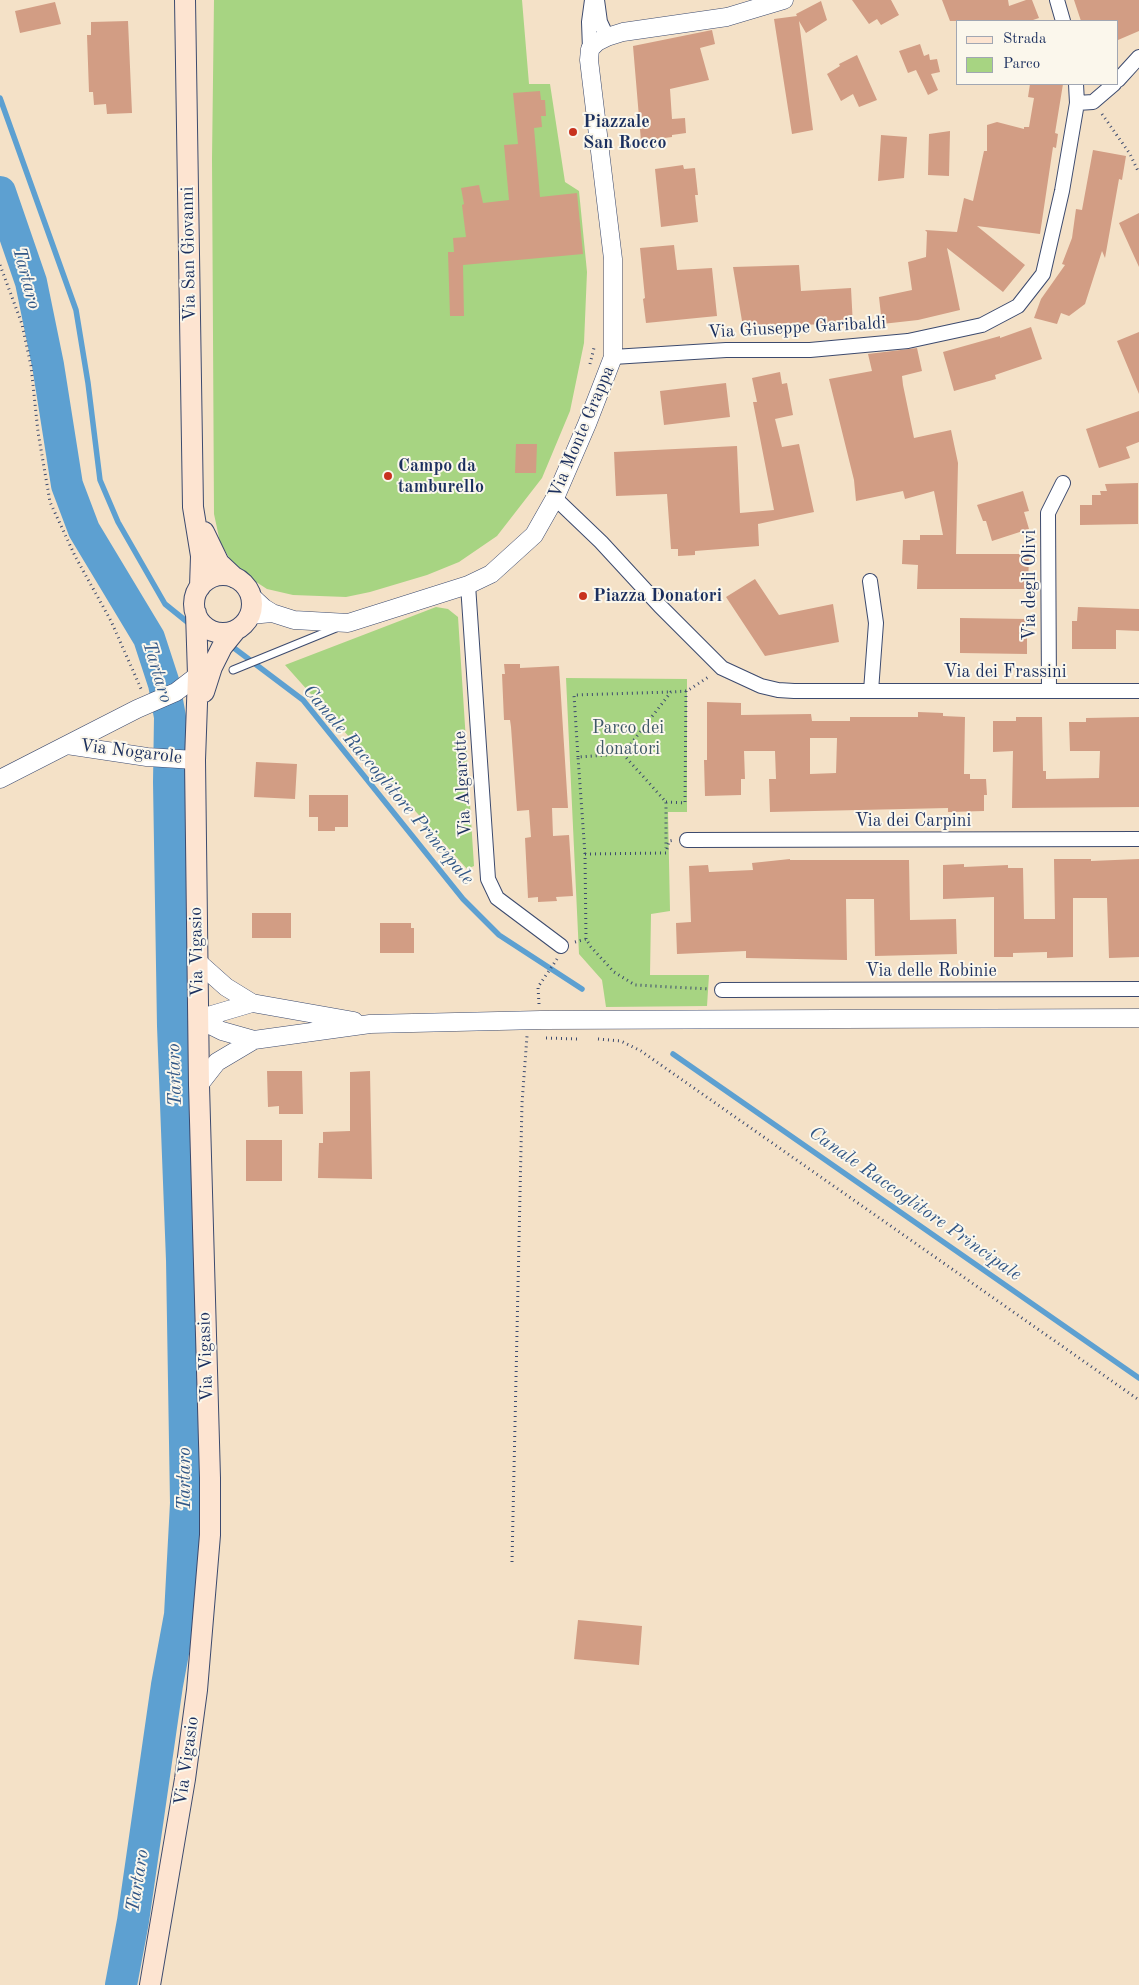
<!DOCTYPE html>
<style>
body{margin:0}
#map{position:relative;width:1139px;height:1985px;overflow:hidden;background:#f4e1c7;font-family:"Old Standard TT",serif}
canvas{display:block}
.legend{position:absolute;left:956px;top:20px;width:162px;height:65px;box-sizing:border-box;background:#fbf7ec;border:1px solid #a1a7b3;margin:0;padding:6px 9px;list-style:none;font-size:15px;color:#1b2f5e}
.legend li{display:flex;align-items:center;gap:10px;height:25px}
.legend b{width:25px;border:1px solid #a1a7b3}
</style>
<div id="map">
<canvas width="1139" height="1985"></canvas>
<ul class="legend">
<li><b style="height:6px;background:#fde4d1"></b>Strada</li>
<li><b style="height:14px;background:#a7d482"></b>Parco</li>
</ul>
</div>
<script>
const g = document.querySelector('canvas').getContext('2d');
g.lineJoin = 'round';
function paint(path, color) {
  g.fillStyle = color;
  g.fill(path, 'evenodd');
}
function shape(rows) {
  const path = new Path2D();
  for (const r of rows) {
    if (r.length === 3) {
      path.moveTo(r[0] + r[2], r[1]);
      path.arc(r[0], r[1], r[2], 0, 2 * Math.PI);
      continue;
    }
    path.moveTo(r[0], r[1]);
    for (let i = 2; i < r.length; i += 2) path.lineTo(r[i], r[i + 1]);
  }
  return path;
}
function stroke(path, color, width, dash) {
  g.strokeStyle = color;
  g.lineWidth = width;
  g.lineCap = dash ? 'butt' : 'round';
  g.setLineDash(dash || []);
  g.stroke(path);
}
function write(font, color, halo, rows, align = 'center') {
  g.font = font + ' "Old Standard TT",serif';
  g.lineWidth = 4;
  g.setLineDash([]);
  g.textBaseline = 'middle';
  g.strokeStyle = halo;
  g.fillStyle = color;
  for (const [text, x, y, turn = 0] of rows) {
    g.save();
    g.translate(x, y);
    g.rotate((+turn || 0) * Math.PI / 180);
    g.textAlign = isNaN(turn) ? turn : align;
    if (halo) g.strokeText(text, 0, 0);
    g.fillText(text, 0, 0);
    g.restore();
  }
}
const green = shape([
 [214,0,522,0,529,84,550,84,565,182,579,191,587,272,584,343,570,411,542,478,497,536,459,562,427,575,370,592,346,597,293,595,267,589,250,578,231,561,220,542,214,514,212,159],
 [436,607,448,609,458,617,474,866,467,869,285,665],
 [566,678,687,679,687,812,668,812,670,911,651,914,650,975,709,975,707,1006,606,1007,602,980,579,954]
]);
const stream = shape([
 [0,98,76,310,88,383,100,480,118,522,165,604,191,625],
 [201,632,234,648,303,700,463,899,499,935,582,989],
 [673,1054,1139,1378]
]);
const river = shape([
 [0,192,31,282,48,365,67,485,84,530,149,638,164,684,170,717,169,782,173,1026,182,1260,186,1503,180,1615,167,1685,133,1921,121,1985]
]);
const building = shape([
 [852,0,891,0,899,15,881,25,877,19,869,24],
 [942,0,1008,0,1009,6,1026,0,1032,0,1039,18,1030,21,950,21],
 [1074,0,1139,0,1139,31,1118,40,1118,21,1081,21],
 [821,1,827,20,806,33,799,21,813,130,792,134,774,19,797,16,796,14],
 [55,2,61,24,20,33,15,11],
 [128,21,132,113,107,114,106,104,94,105,93,92,89,92,87,35,91,35,91,22],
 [712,30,715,44,700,48,709,80,670,89,672,119,685,118,686,133,672,135,672,137,641,141,633,46],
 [920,44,924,56,929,54,930,60,937,59,940,72,931,74,938,90,928,95,916,70,908,73,899,51],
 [857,55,877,100,859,107,853,94,841,101,827,74,840,66,839,64],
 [1030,84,1063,84,1055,133,1058,134,1056,148,1053,147,1040,234,977,226,1025,265,1003,292,947,248,960,310,918,320,882,324,879,297,912,290,908,262,926,257,927,232,925,230,957,232,964,198,973,201,984,151,987,151,987,125,997,122,1024,129,1024,127,1029,127,1034,98,1028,97],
 [540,91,541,100,545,100,546,116,541,116,542,127,534,128,540,197,577,193,583,254,463,265,464,316,450,316,448,252,454,252,453,238,466,237,462,205,464,204,461,188,479,185,483,203,509,200,504,145,518,144,513,93],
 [950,131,949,176,928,175,929,134],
 [881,135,907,137,904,178,878,181],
 [1093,150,1126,156,1122,180,1119,179,1105,258,1102,251,1085,304,1069,316,1061,313,1057,324,1034,318,1041,299,1065,265,1062,264,1072,238,1076,209,1082,210],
 [683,165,684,169,695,168,698,195,695,195,698,222,661,227,655,169],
 [1139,213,1139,267,1119,223],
 [674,245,677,270,712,268,717,316,646,323,643,299,645,298,640,248],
 [799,265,801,291,851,288,853,326,820,327,820,324,751,329,751,327,743,327,733,267],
 [1031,327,1042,359,995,375,996,379,954,391,943,352,1000,336,1000,338],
 [1139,332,1139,394,1117,341],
 [917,348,922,371,902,376,903,385,914,438,951,430,958,463,956,554,1029,554,1028,589,917,589,918,565,902,564,903,540,920,540,920,535,943,535,934,491,905,499,903,491,856,501,854,480,829,379,872,371,868,354],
 [780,372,782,384,787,383,793,415,775,419,782,447,799,444,814,512,758,524,759,546,695,551,695,555,678,556,678,549,671,549,667,494,616,496,614,452,737,446,740,513,774,510,753,402,757,402,752,378],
 [726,383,730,417,664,425,660,391],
 [1139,411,1139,442,1126,447,1130,458,1099,468,1086,429],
 [516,444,537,444,536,473,515,473],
 [1138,483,1138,524,1080,525,1080,505,1092,505,1092,495,1101,495,1100,491,1107,491,1105,484],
 [1023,491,1029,511,1024,512,1029,529,992,541,986,521,983,521,977,505],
 [755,579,779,615,833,604,839,642,765,656,726,597],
 [1078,607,1139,609,1139,631,1116,630,1116,649,1072,649,1072,621,1077,621],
 [960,618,1027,619,1027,654,960,653],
 [504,664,520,664,520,668,559,666,568,808,552,808,553,836,569,835,573,896,556,897,557,901,538,902,538,897,528,898,525,838,531,837,529,810,517,811,511,727,510,720,504,720,502,674,505,674],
 [707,702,741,703,741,715,811,714,812,721,850,721,850,717,918,717,918,712,943,713,943,716,965,717,964,774,970,774,970,779,986,779,987,795,984,795,984,811,948,812,948,808,770,812,769,779,776,779,775,751,744,751,745,779,741,779,741,795,705,796,704,760,707,760],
 [810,738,837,738,836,773,810,774],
 [1016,717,1042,717,1043,771,1046,771,1046,779,1099,778,1100,751,1070,751,1069,722,1086,722,1086,718,1139,717,1139,807,1012,808,1013,751,993,752,993,721,1016,721],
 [256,762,297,764,295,799,254,797],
 [309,795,348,795,348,827,335,827,335,831,318,831,318,817,309,817],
 [790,859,790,860,909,860,910,920,956,919,957,954,875,956,874,899,846,899,847,960,746,958,746,951,677,954,676,923,691,922,689,866,708,865,709,872,753,870,752,863],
 [1054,859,1091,859,1091,861,1139,859,1139,957,1109,958,1107,898,1073,898,1073,957,1047,958,1047,952,1013,953,1013,957,994,957,994,897,943,899,943,865,964,864,964,867,1008,865,1008,868,1023,868,1024,919,1055,919],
 [252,913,291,913,291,938,252,938],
 [380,923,411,923,411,928,414,928,414,953,380,953],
 [267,1071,302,1071,303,1114,279,1114,279,1106,268,1107],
 [370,1071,372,1179,318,1178,319,1143,323,1143,323,1132,350,1131,350,1072],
 [246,1140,282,1140,282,1181,246,1181],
 [578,1620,642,1626,639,1665,574,1659]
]);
const path = shape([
 [1102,114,1130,154,1139,173],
 [0,265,22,324,31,366,38,432,50,502,75,556,111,621,142,691],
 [590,364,594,348],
 [623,754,666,802,666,848],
 [578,757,574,695,670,692],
 [666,802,685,803,686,691],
 [585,854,578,757,623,754,671,692,687,691,710,676],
 [586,939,585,854,666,853,669,841,674,840],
 [575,942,586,939,591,947,614,972,635,985,709,989],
 [539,1004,538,987,557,959],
 [546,1038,577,1039],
 [598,1039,621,1041,641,1051,1139,1400],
 [512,1562,522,1103,527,1036]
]);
const service = shape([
 [233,670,336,628]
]);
const minor = shape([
 [597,0,600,22,607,37],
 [1057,0,1063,21],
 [590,49,589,22,592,0],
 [1118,80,1139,57],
 [1076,84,1077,103],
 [613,357,726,350,810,350,908,341,982,325,1018,306,1043,274,1062,191,1077,103,1093,102,1114,84],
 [555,498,601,542,660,606,722,668,761,686,778,690,794,691,1139,691],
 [870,581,876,623,871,691],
 [468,585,488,879,497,898,561,946],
 [1049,691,1048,513,1063,483],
 [687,840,1139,839],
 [722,990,1139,989]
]);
const tertiary = shape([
 [250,595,264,608,272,613,294,620,348,623,468,585,491,574,534,535,555,498,587,424,613,357,613,259,589,60,590,49,597,42,607,37,623,32,727,17,784,0],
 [250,615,272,613],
 [67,745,147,757,195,760],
 [0,779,137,709,176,692,198,675],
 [198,962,226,987,252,1003,354,1021],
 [198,1019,222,1031,254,1040],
 [198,1019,252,1003],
 [199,1085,217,1062,254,1040,370,1024,541,1020,1139,1018]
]);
const secondary = shape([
 [185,0,193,507,201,556,200,587],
 [204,532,219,563,235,578],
 [223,604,29],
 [204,692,212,667,222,647,235,631],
 [150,1985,185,1779,197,1690,210,1535,210,1478,199,1085,195,760,198,675,196,613]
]);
const markers = [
 [573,132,5,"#c8321e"],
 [388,476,5,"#c8321e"],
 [583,596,5,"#c8321e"]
];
const poiNames = [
 ["Piazzale",583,122],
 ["San Rocco",583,143],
 ["Campo da",398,466],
 ["tamburello",398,487],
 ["Piazza Donatori",593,596]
];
const streetNames = [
 ["Via San Giovanni",189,254,-91],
 ["Via Giuseppe Garibaldi",797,328,-3],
 ["Via Monte Grappa",582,432,-67],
 ["Via degli Olivi",1030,585,-90],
 ["Via dei Frassini",1005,672],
 ["Via Nogarole",131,752,7],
 ["Via Algarotte",463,784,-93],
 ["Via dei Carpini",913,821],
 ["Via Vigasio",197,952,-91],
 ["Via delle Robinie",931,971],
 ["Via Vigasio",206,1357,-92],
 ["Via Vigasio",187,1761,-82]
];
const parkNames = [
 ["Parco dei",628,728],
 ["donatori",628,749]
];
const waterNames = [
 ["Tartaro",26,278,75],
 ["Tartaro",157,672,73],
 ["Canale Raccoglitore Principale",388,785,50],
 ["Tartaro",175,1075,-92],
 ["Canale Raccoglitore Principale",915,1204,35],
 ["Tartaro",185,1479,-90],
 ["Tartaro",138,1881,-81]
];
paint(green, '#a7d482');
stroke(stream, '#5da0d1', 5.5);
stroke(river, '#5da0d1', 32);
paint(building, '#d29d84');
stroke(service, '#3c4a6e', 9);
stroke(minor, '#3c4a6e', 16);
stroke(tertiary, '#3c4a6e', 19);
stroke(secondary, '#3c4a6e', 22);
stroke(path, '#3c4a6e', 3, [1, 4]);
stroke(service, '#fff', 7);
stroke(minor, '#fff', 14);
stroke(tertiary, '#fff', 18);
stroke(secondary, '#fde4d1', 20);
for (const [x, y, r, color] of markers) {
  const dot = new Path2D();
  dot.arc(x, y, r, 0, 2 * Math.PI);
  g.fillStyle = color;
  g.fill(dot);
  stroke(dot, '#fbf7ec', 2);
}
write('bold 18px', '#1b2f5e', '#fbf7ec', poiNames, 'left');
write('18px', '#1b2f5e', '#fbf7ec', streetNames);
write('18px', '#3e5867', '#fbf7ec', parkNames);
write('italic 19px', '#325786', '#fbf7ec', waterNames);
</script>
